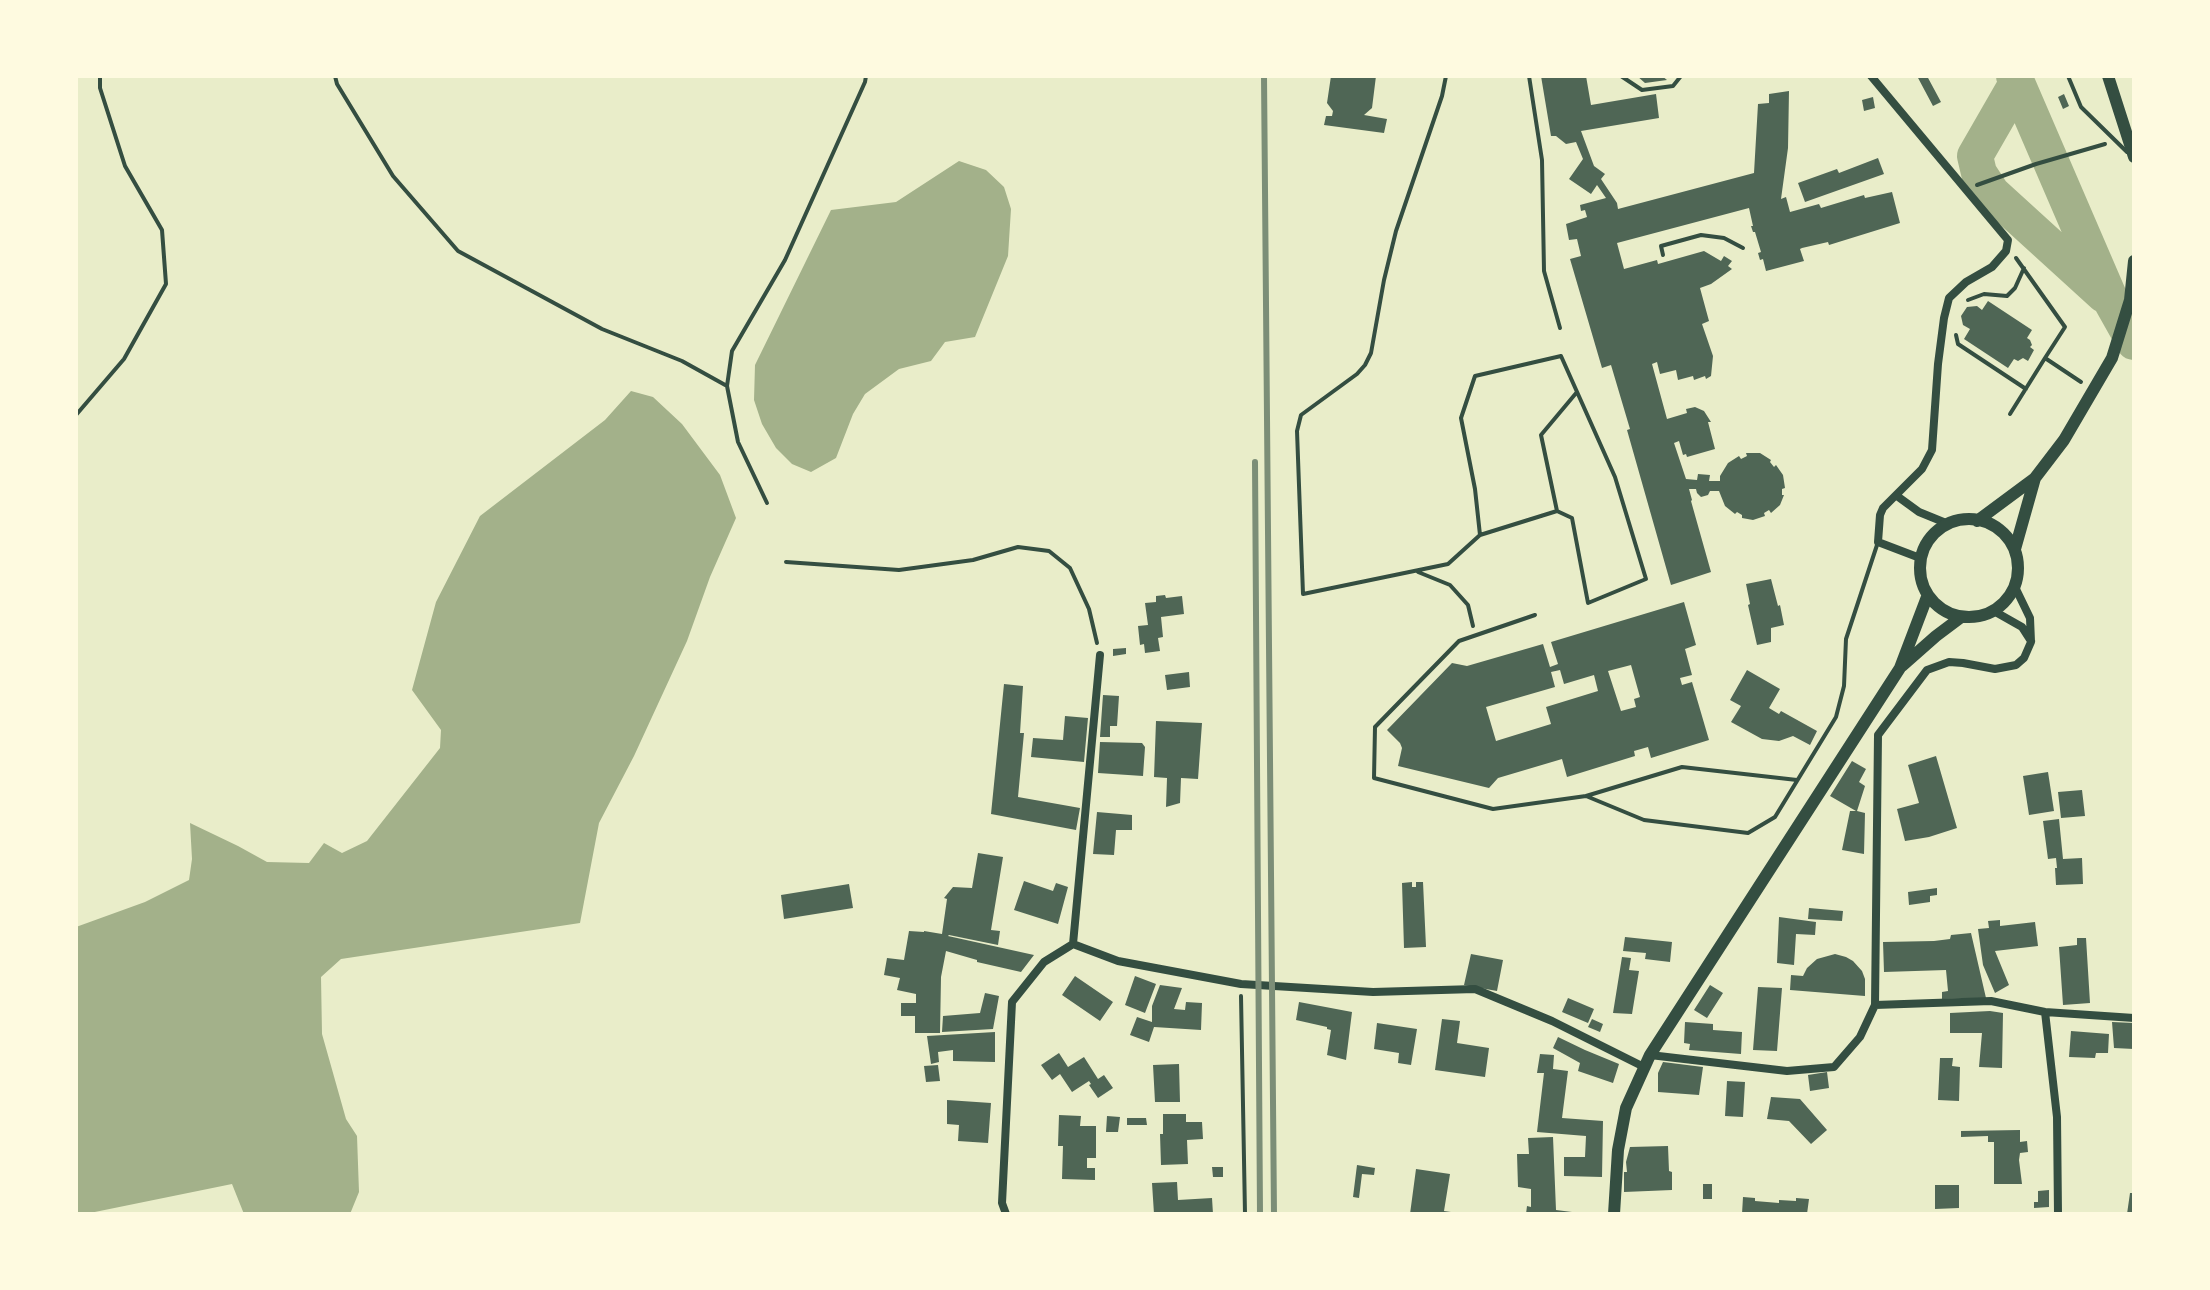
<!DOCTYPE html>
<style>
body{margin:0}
#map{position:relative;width:2210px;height:1290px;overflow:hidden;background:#e9edc9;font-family:Ubuntu,sans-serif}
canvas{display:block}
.frame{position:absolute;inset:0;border:78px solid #fefae0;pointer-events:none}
</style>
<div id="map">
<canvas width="2210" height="1290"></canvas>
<div class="frame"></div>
</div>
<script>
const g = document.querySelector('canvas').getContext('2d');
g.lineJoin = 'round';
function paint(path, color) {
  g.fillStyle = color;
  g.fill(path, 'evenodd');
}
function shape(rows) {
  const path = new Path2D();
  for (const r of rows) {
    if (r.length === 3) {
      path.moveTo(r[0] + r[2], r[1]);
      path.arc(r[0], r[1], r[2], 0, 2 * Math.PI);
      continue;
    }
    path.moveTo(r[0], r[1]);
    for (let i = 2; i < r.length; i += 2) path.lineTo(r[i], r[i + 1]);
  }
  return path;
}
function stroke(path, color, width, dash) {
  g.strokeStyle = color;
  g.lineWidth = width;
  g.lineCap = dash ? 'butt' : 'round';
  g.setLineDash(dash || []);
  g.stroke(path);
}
const water = shape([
 [959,161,986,170,1004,187,1011,209,1008,256,975,337,945,342,931,361,899,369,865,394,853,414,836,458,811,472,792,464,776,448,762,424,754,400,755,365,831,210,896,202],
 [631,391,653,397,682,424,720,475,736,518,710,577,687,641,634,756,599,823,580,923,341,959,321,977,322,1034,346,1119,357,1136,359,1192,350,1214,244,1214,232,1184,85,1214,76,1214,76,927,145,902,189,880,192,859,190,823,238,846,267,862,309,863,324,843,342,853,367,841,440,748,441,730,412,690,436,602,480,516,605,420]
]);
const river = shape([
 [2014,76,2111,301,2134,342],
 [2017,83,1975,156,1979,173,1992,193,2104,295]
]);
const building = shape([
 [1331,76,1376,76,1372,108,1364,115,1387,119,1384,133,1324,125,1326,116,1332,116,1333,111,1327,103],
 [1541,76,1586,76,1591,105,1656,94,1659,118,1581,131,1594,166,1605,174,1601,179,1617,203,1618,209,1754,173,1758,104,1769,103,1769,94,1789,91,1788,148,1781,199,1786,197,1790,212,1819,204,1821,208,1864,195,1865,198,1892,192,1900,223,1829,245,1828,242,1802,248,1800,249,1804,261,1766,271,1763,259,1760,260,1758,253,1761,252,1755,232,1753,232,1751,226,1753,226,1749,208,1617,243,1624,269,1657,260,1658,264,1704,251,1721,261,1724,256,1732,261,1728,266,1732,269,1711,284,1700,288,1709,321,1702,324,1713,356,1711,376,1706,379,1705,376,1694,380,1693,376,1678,380,1676,370,1660,374,1657,362,1652,364,1667,419,1687,413,1686,409,1695,407,1704,411,1711,422,1708,422,1715,449,1687,457,1686,454,1683,455,1679,441,1674,443,1686,479,1697,480,1698,474,1710,475,1709,481,1720,481,1720,476,1728,463,1739,456,1741,459,1747,456,1746,453,1760,453,1771,460,1770,462,1774,467,1776,465,1783,475,1785,488,1782,489,1782,495,1784,495,1780,505,1771,513,1769,510,1764,513,1765,516,1753,520,1742,518,1742,515,1737,512,1735,514,1725,506,1719,491,1710,491,1708,495,1701,497,1697,493,1696,489,1689,489,1692,500,1691,501,1711,572,1671,585,1627,430,1630,429,1611,365,1602,368,1570,259,1581,256,1577,239,1569,240,1566,224,1587,217,1585,210,1581,211,1580,205,1606,198,1597,185,1591,194,1569,179,1583,159,1576,142,1566,144,1556,136,1551,136],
 [1637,76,1662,76,1667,80,1645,83],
 [1917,76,1927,76,1941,102,1933,106],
 [2064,94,2069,106,2063,109,2058,97],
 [1873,97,1875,108,1864,111,1862,100],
 [1878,158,1884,174,1805,202,1798,183,1837,169,1839,173],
 [1988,301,2032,330,2027,338,2030,340,2032,345,2030,347,2034,350,2028,361,2023,358,2018,361,2014,359,2008,368,1964,339,1970,329,1963,325,1961,316,1967,307,1977,306,1982,310],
 [1771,579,1778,606,1780,605,1784,625,1771,628,1771,642,1757,645,1748,605,1750,604,1746,584],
 [1165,595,1166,598,1182,596,1184,614,1161,617,1163,637,1158,638,1160,651,1145,653,1144,644,1140,645,1138,626,1148,625,1145,603,1156,602,1156,596],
 [1684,602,1696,645,1685,649,1692,675,1680,678,1682,685,1692,682,1709,740,1651,758,1648,747,1634,751,1635,756,1567,777,1562,759,1498,778,1489,788,1398,766,1402,748,1400,743,1387,730,1452,663,1467,666,1543,644,1550,667,1558,664,1551,642],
 [1631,665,1640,697,1634,699,1636,707,1621,711,1608,671],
 [1560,670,1564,684,1594,675,1598,691,1546,707,1551,724,1496,741,1486,707,1555,687,1551,672],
 [1126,648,1126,654,1113,656,1113,649],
 [1747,670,1780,689,1769,708,1779,714,1781,711,1817,731,1810,745,1793,736,1779,741,1762,739,1731,722,1741,706,1730,700],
 [1189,672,1190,687,1167,690,1165,675],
 [1004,684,1023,686,1020,733,1024,733,1018,797,1080,808,1076,830,991,814],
 [1103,695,1119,696,1117,726,1110,726,1110,737,1100,737],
 [1065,716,1088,718,1084,762,1031,757,1033,738,1063,740],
 [1156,721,1202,723,1198,779,1181,778,1180,803,1166,807,1167,778,1154,777],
 [1100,742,1142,743,1145,747,1143,776,1098,773],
 [1936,756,1957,828,1929,837,1905,841,1897,809,1919,803,1908,765],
 [1852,761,1866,769,1859,782,1865,786,1857,811,1865,813,1864,854,1842,850,1850,811,1856,811,1830,796],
 [2048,772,2054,811,2029,815,2023,776],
 [2082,790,2085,816,2061,818,2058,792],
 [1097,812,1132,815,1132,830,1116,830,1114,855,1093,854],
 [2059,819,2063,859,2082,858,2083,884,2056,885,2055,868,2057,868,2056,858,2048,859,2043,821],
 [978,853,1003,857,991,930,1000,931,998,945,949,935,948,936,1034,955,1021,972,977,962,977,960,946,951,941,977,940,1033,915,1033,915,1016,901,1016,901,1003,916,1003,916,994,897,990,900,978,884,975,887,958,904,960,909,931,924,932,924,931,942,934,947,899,944,898,953,887,972,888],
 [1024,881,1053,891,1056,883,1068,887,1058,924,1014,910],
 [1412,882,1412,887,1416,887,1416,882,1423,882,1426,947,1404,948,1402,883],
 [849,884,853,908,784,919,781,895],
 [1937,888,1937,895,1930,896,1930,902,1909,905,1908,892],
 [1809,908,1843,911,1842,921,1808,919],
 [1779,917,1816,922,1815,935,1796,934,1794,965,1777,963],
 [2000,920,2000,926,2035,922,2038,946,1995,951,2009,985,1995,993,1983,965,1978,929,1989,928,1988,921],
 [1971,933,1986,998,1942,999,1942,992,1948,991,1946,970,1884,972,1883,942,1934,941,1950,939,1951,935],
 [1625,937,1672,942,1670,962,1645,959,1646,953,1623,951],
 [2077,938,2086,938,2090,1003,2063,1005,2059,947,2077,945],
 [1471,954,1503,960,1497,991,1464,985],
 [1835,954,1846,957,1853,961,1862,971,1865,979,1865,996,1790,990,1791,975,1803,976,1807,968,1817,959],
 [1622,957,1631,958,1629,970,1639,971,1632,1014,1613,1013],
 [1075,976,1113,1002,1100,1021,1062,995],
 [1135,976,1156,984,1145,1013,1125,1005],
 [1160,985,1182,988,1174,1009,1185,1010,1186,1002,1202,1003,1201,1030,1154,1027,1149,1042,1130,1035,1137,1017,1152,1022,1152,1006],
 [1710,985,1723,993,1707,1018,1694,1010],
 [1758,987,1782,988,1777,1051,1753,1050],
 [985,993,999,996,993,1029,942,1032,943,1016,980,1013],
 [1568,998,1594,1009,1588,1023,1562,1012],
 [1299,1002,1352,1012,1346,1060,1327,1055,1331,1030,1327,1029,1327,1027,1296,1020],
 [1990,1011,2003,1013,2002,1068,1979,1067,1982,1033,1950,1033,1950,1013],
 [1442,1019,1460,1021,1457,1043,1489,1048,1485,1077,1435,1070],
 [1592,1019,1603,1024,1600,1032,1588,1027],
 [1685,1022,1713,1024,1713,1030,1742,1032,1741,1054,1689,1050,1690,1044,1684,1043],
 [2112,1022,2134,1023,2134,1049,2114,1048],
 [1377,1023,1417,1029,1411,1065,1398,1063,1399,1053,1374,1049],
 [2071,1031,2109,1034,2108,1053,2096,1053,2095,1058,2069,1057],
 [995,1032,995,1062,953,1061,953,1050,938,1052,939,1062,931,1064,927,1036],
 [1558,1037,1585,1050,1619,1064,1613,1083,1578,1071,1580,1063,1553,1048],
 [1059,1053,1068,1067,1084,1057,1098,1079,1104,1075,1113,1088,1098,1098,1089,1085,1091,1084,1089,1081,1072,1092,1060,1074,1052,1080,1041,1065],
 [1540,1054,1554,1055,1553,1069,1568,1071,1562,1118,1603,1121,1602,1177,1564,1176,1564,1157,1585,1157,1586,1136,1537,1132,1544,1073,1537,1073],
 [1940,1058,1953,1058,1952,1066,1960,1067,1959,1101,1938,1100],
 [1663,1062,1703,1067,1699,1095,1658,1092,1658,1073],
 [1179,1064,1180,1102,1155,1102,1153,1065],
 [938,1065,940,1081,926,1082,924,1066],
 [1827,1072,1829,1088,1810,1091,1808,1075],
 [1727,1081,1745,1082,1743,1117,1725,1116],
 [1771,1097,1800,1099,1827,1130,1811,1144,1789,1121,1767,1119],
 [947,1100,991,1103,988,1143,958,1141,959,1125,947,1124],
 [1163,1114,1186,1114,1186,1122,1202,1122,1203,1139,1187,1140,1188,1164,1161,1165,1160,1134,1163,1134],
 [1059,1115,1081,1116,1080,1126,1096,1126,1096,1158,1087,1158,1087,1168,1095,1168,1095,1180,1062,1179,1063,1146,1058,1146],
 [1107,1116,1120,1117,1118,1132,1106,1132],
 [1127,1118,1146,1118,1147,1125,1127,1125],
 [2020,1130,2020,1142,2027,1141,2028,1152,2020,1153,2019,1160,2022,1184,1994,1184,1994,1142,1988,1142,1988,1136,1961,1137,1961,1131],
 [1553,1137,1556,1210,1572,1212,1572,1214,1526,1214,1527,1206,1531,1207,1531,1189,1518,1187,1517,1154,1529,1154,1528,1138],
 [1668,1146,1669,1171,1672,1172,1672,1190,1624,1192,1624,1172,1627,1172,1626,1162,1630,1147],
 [1357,1165,1375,1168,1374,1175,1362,1174,1359,1198,1353,1197],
 [1212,1167,1223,1167,1223,1177,1213,1177],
 [1416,1169,1450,1174,1444,1211,1451,1212,1451,1214,1410,1214],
 [1177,1182,1178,1200,1212,1198,1213,1214,1154,1214,1152,1183],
 [1703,1184,1712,1184,1712,1199,1703,1199],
 [1935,1185,1959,1185,1959,1208,1935,1209],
 [2049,1190,2049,1207,2034,1208,2034,1202,2038,1202,2038,1191],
 [2130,1193,2134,1193,2134,1214,2127,1214],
 [1743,1197,1755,1198,1755,1201,1779,1203,1779,1200,1796,1201,1796,1198,1809,1199,1807,1214,1742,1214]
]);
const path = shape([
 [335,76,337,84,393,176,458,251,602,329,682,361,727,386],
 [1446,76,1442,96,1396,231,1384,280,1371,353,1365,365,1357,374,1301,415,1297,431,1303,594,1448,564,1480,535,1557,511,1572,518,1588,603,1646,579,1615,477,1561,356,1475,376,1461,418,1475,489,1480,535],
 [1977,185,2036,164,2105,144],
 [1663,255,1661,246,1701,235,1724,238,1743,248],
 [2016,258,2065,327,2045,358],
 [1968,300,1984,294,2007,296,2015,288,2024,268],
 [1956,335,1958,344,2026,389],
 [2010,414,2045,358,2081,382],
 [76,415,124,359,166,284,162,230,125,166,100,88,100,76],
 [767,503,738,442,727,386,732,351,785,260,865,82,866,76],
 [1557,511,1541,435,1577,392],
 [786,562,899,570,973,560,1018,547,1049,551,1070,568,1089,609,1097,643],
 [1418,572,1450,585,1468,605,1473,626],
 [1241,996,1245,1214]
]);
const service = shape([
 [1529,76,1542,160,1544,271,1560,328],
 [1621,76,1642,90,1673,86,1681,76],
 [2068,76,2081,107,2127,152],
 [1535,615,1459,641,1375,727,1374,778,1493,809,1586,796,1644,820,1748,833,1775,817,1836,717,1844,686,1846,639,1878,542],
 [1586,796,1682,767,1797,780]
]);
const minor = shape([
 [1871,76,2008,240,2006,251,1992,267,1966,282,1949,298,1944,318,1938,364,1932,450,1922,469,1883,508,1880,515,1878,542,1920,558],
 [1897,496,1919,512,1946,523],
 [1992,610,2022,627,2031,641],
 [1073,944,1100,655],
 [1875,1005,1991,1001,2045,1012,2134,1018],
 [2045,1012,2057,1117,2058,1214],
 [1650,1055,1787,1071,1834,1067,1860,1037,1875,1005,1878,735,1927,670,1949,662,1963,663,1995,669,2016,665,2024,658,2031,642,2030,618,2015,587],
 [1006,1214,1002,1203,1012,1002,1044,962,1073,944,1118,961,1241,984,1373,992,1475,989,1552,1021,1644,1067]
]);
const secondary = shape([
 [2108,76,2134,157],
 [1969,568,49],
 [1977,521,2035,478,2064,440,2112,358,2130,300,2134,261],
 [2015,549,2035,478],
 [1902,666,1936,636,1960,618],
 [1614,1214,1618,1150,1626,1108,1650,1055,1900,668,1927,597]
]);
const rail = shape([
 [1264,76,1274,1214],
 [1255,462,1260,1214]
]);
paint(water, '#a3b18a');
stroke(river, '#a3b18a', 36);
paint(building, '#4f6655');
stroke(path, '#344e41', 4);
stroke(service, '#344e41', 4);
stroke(minor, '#344e41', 8);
stroke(secondary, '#344e41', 12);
stroke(rail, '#7c8e77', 6);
</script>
